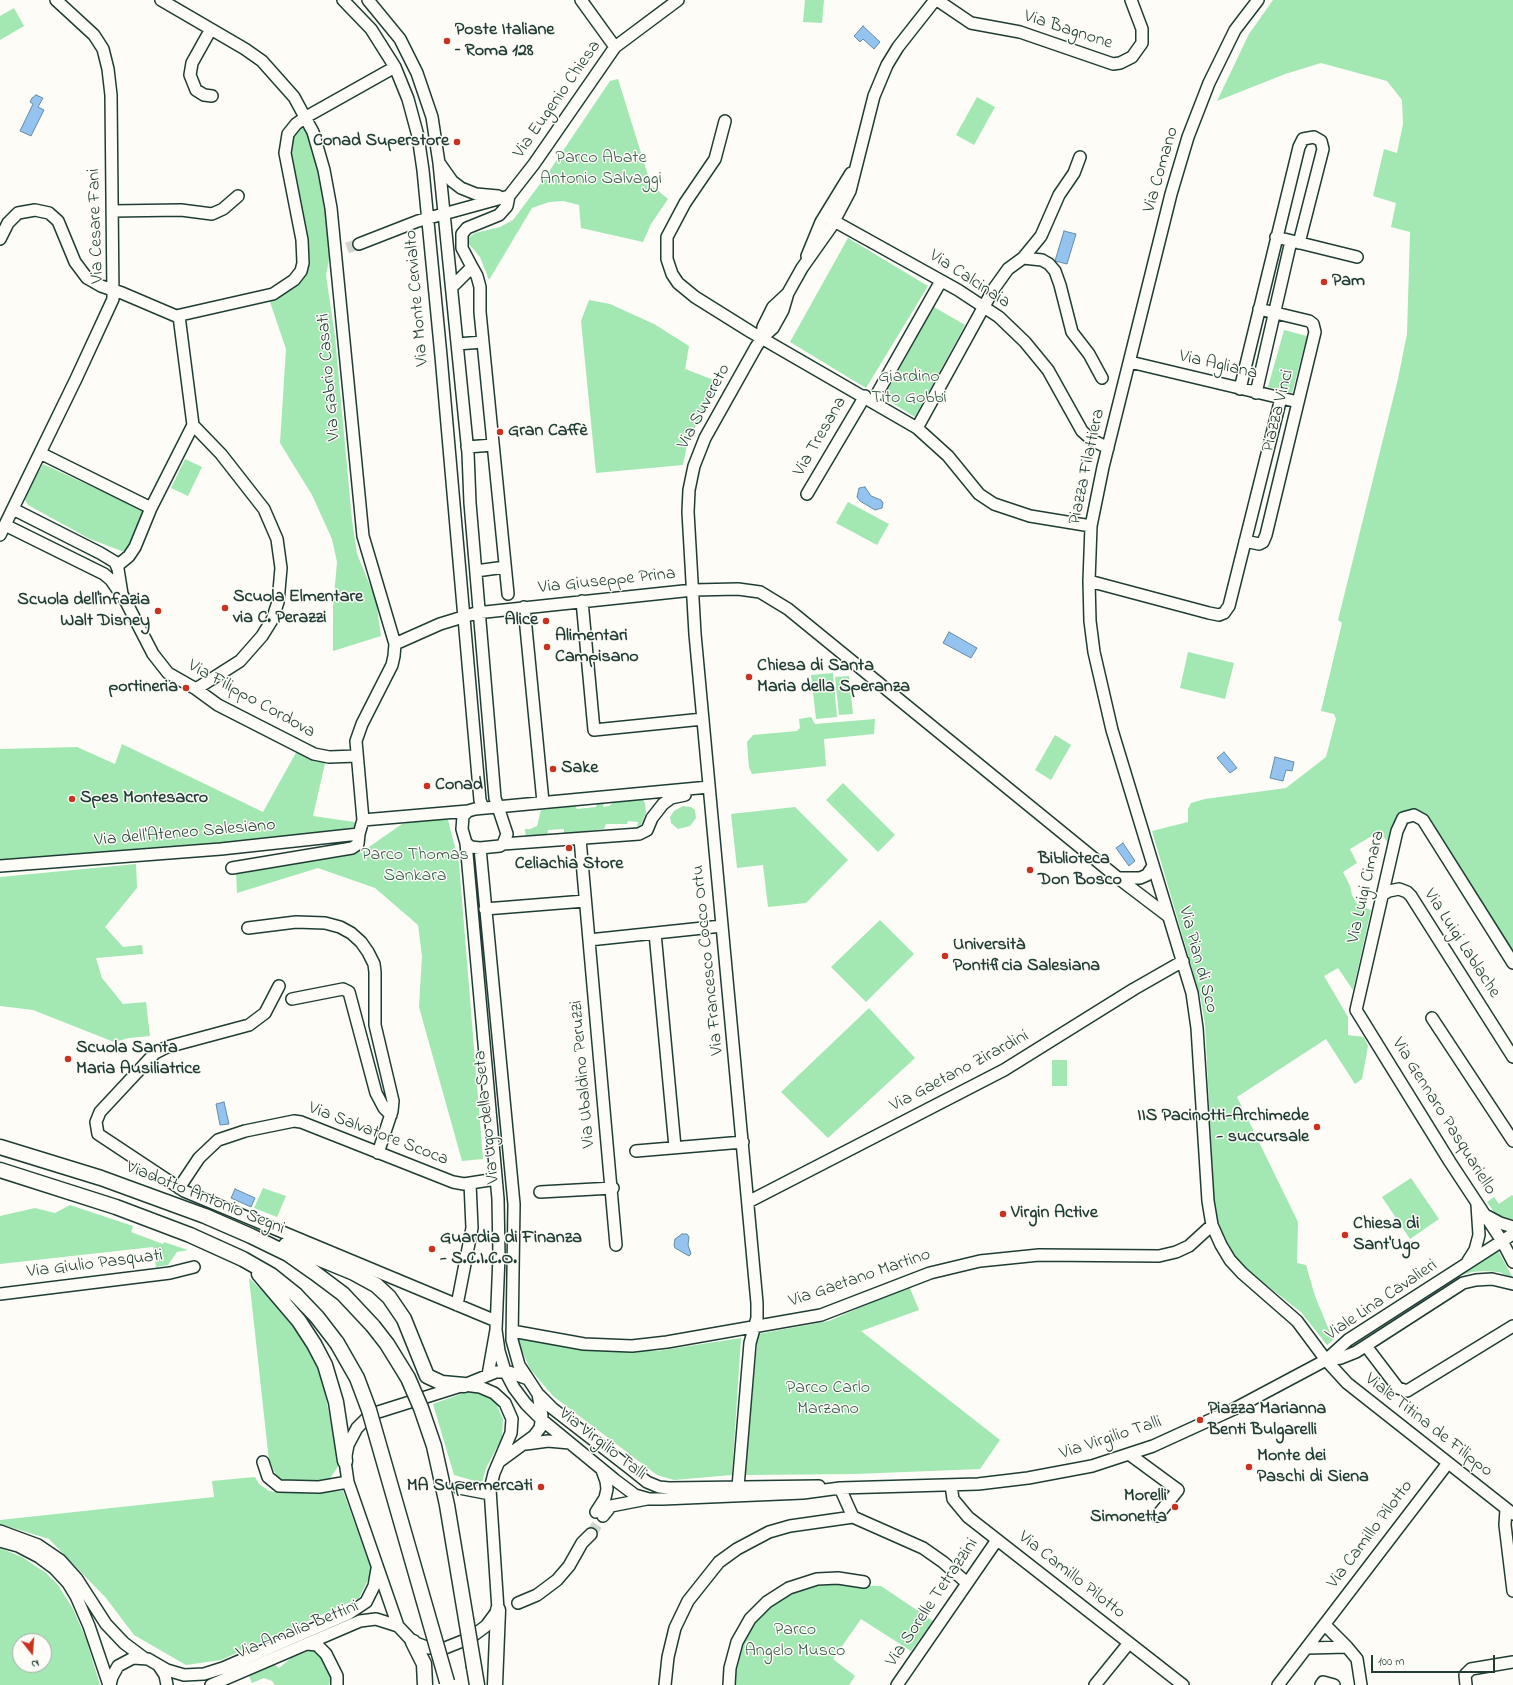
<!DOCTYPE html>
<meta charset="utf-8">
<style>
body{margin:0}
#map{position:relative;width:1513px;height:1685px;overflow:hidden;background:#fdfcf7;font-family:"Indie Flower",sans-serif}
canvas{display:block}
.north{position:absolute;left:12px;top:1633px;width:40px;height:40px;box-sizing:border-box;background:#fdfcf7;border:1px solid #a4b0a9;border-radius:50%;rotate:163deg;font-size:11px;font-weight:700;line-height:16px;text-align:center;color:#1f3d34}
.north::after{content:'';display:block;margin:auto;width:14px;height:18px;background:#c8321e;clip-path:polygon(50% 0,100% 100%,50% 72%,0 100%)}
.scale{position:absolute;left:1371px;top:1655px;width:124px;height:18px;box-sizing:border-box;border:2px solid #1f3d34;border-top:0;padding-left:5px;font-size:12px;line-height:14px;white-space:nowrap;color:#1f3d34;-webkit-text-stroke:3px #fdfcf7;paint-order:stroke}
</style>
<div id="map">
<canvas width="1513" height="1685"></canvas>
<div class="north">N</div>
<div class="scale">100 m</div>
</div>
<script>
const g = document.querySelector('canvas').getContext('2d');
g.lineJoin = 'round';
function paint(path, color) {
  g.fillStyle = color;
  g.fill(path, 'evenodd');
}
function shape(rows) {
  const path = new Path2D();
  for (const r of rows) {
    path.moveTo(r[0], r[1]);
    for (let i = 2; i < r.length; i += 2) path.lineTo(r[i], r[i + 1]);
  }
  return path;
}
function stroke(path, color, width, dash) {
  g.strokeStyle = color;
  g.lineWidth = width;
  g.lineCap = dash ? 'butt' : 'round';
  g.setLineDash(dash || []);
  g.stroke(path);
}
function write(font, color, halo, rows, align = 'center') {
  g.font = font + ' "Indie Flower",sans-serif';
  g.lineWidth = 3;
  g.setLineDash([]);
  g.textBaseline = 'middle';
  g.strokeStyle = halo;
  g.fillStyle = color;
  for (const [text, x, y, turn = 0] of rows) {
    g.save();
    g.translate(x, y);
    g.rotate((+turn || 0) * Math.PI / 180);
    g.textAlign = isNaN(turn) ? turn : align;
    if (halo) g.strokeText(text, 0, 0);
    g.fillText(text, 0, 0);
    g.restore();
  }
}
const green = shape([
 [805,0,824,0,822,23,803,22],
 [1273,0,1513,0,1513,955,1421,811,1407,813,1390,846,1380,831,1350,849,1357,863,1343,872,1350,886,1352,895,1357,904,1371,910,1353,990,1338,968,1324,976,1348,1017,1348,1035,1364,1037,1368,1046,1362,1079,1355,1084,1326,1039,1237,1097,1298,1222,1297,1263,1306,1265,1315,1296,1333,1340,1327,1345,1301,1312,1257,1278,1234,1256,1223,1235,1217,1219,1214,1200,1205,1024,1201,999,1152,831,1188,822,1188,809,1191,803,1205,799,1286,788,1326,757,1336,719,1334,714,1321,711,1342,623,1338,620,1398,379,1407,334,1410,232,1391,227,1396,203,1373,196,1384,149,1397,153,1403,124,1402,100,1387,81,1321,63,1285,74,1217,101,1249,34],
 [14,8,24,26,0,40,0,16],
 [618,79,651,185,668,199,651,224,643,242,581,228,579,205,563,201,549,202,532,208,489,280,480,257,468,243,468,238,475,233,500,227,513,220,546,176,610,81],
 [977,97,995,107,974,145,956,135],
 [300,126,308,132,323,191,330,255,326,275,335,337,352,520,357,554,376,600,381,636,333,651,333,607,337,562,332,539,312,495,280,443,286,349,270,302,276,296,294,288,301,280,310,261,290,144,293,132],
 [848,238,928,286,866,388,790,342],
 [589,300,610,304,654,324,689,346,685,369,719,382,688,441,683,465,596,473,581,321],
 [934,307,965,325,915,417,886,399,886,393],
 [1284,330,1307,336,1292,393,1268,387],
 [185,459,202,467,188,496,171,488],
 [43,464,142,510,145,515,130,547,124,552,90,539,28,505,24,498],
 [848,502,889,524,877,545,836,523],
 [1188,652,1234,663,1225,699,1180,688],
 [833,673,837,717,816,719,811,675],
 [849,676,853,714,839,715,835,677],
 [811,717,815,724,875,719,874,734,824,739,826,766,752,774,749,767,747,742,753,735,797,731,800,728,799,719],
 [1055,735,1071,745,1051,780,1035,770],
 [122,744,263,812,298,749,326,759,313,816,361,823,358,832,0,863,0,749,77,747,115,764],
 [843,783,895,835,878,852,826,800],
 [616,800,616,802,643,800,645,803,646,813,640,827,637,828,638,822,628,821,627,824,606,824,604,829,569,833,569,835,564,835,564,829,548,830,547,836,526,839,525,829,530,829,537,826,541,810,575,806,577,809,596,807,597,804,604,803,603,807,609,806],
 [683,806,691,807,695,810,696,818,690,826,678,829,671,823,670,817,674,811],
 [795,807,848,860,806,903,768,907,763,865,737,868,731,814],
 [434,819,448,820,459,863,483,1159,462,1161,419,1007,422,956,418,925,375,888,318,868,237,893,236,872,369,847,402,824],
 [136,864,137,888,105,927,123,947,142,945,143,954,96,958,102,978,123,1004,146,1002,150,1036,129,1038,114,1042,33,1010,0,1006,0,877],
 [880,920,914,954,866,1002,831,967],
 [869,1008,915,1058,828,1138,781,1092],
 [1052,1060,1067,1060,1067,1086,1052,1086],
 [1411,1178,1439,1219,1410,1239,1382,1197],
 [263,1188,286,1196,277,1217,254,1208],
 [1512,1195,1513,1196,1513,1223,1496,1215,1487,1202,1494,1197,1499,1204],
 [70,1205,133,1226,131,1232,163,1244,164,1242,188,1250,177,1252,168,1265,156,1267,153,1247,0,1264,0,1216,35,1208,55,1213],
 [1497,1249,1513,1278,1499,1272,1483,1271,1472,1272,1457,1277,1456,1275],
 [249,1278,289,1316,320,1368,339,1465,329,1480,280,1482,269,1461],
 [909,1286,919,1310,861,1331,1000,1440,980,1469,855,1474,745,1475,758,1334,829,1321],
 [520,1338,576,1348,607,1351,657,1351,741,1338,732,1475,674,1480,657,1475,553,1396,530,1369,517,1339],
 [466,1392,479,1392,487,1396,496,1403,503,1419,502,1438,486,1468,482,1483,454,1475,433,1404],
 [255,1477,259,1484,269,1491,280,1493,343,1491,372,1571,359,1598,221,1660,186,1665,134,1635,106,1598,49,1539,0,1524,0,1520,214,1497,212,1481],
 [0,1548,22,1557,46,1573,58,1585,73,1609,86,1639,100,1685,0,1685],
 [20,1641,44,1641,44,1665,20,1665],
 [815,1584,881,1586,933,1621,911,1651,861,1619,833,1659,855,1676,849,1685,734,1685,734,1662,743,1641,755,1623,778,1599],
 [314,1649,318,1651,331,1676,329,1685,275,1685,272,1681,264,1678,252,1683,249,1676,275,1665,279,1668,291,1658]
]);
const water = shape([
 [863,26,880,42,874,49,863,39,860,42,854,36,863,26],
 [36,95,43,98,38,107,44,110,31,136,20,131,33,104,30,102,32,98,36,95],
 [1064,231,1076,234,1067,264,1055,261,1064,231],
 [865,487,871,496,881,500,883,503,882,508,875,510,860,501,857,497,859,488,865,487],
 [949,632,977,648,971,658,943,643,949,632],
 [1224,752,1237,768,1230,773,1217,758,1224,752],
 [1275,757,1294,762,1292,771,1286,770,1283,781,1270,778,1275,757],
 [1123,843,1135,861,1129,866,1116,848,1123,843],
 [224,1102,229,1124,220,1125,216,1104,224,1102],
 [235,1189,255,1198,251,1207,231,1198,235,1189],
 [682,1234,687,1234,689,1237,688,1245,691,1254,689,1256,675,1248,674,1245,675,1239,682,1234]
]);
const minorTunnel = shape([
 [347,248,359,244],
 [591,1534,603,1516]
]);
const minor = shape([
 [343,0,371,29,395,67,408,99,418,136,423,170,441,356,480,800,483,808],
 [368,0,400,39,417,73,432,117,439,163,468,453,470,503,495,798,507,834,503,844,500,846,480,848,471,847,466,843],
 [581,0,615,47],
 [937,0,971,23,1020,32,1113,64,1120,63,1132,57,1142,43,1142,29,1131,0],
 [1258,0,1235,30,1209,83,1188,137,1171,194,1103,467,1091,526,1089,581,1090,621,1094,652,1112,730,1192,993,1197,1028,1208,1201,1212,1225,1221,1245,1230,1260,1242,1273,1297,1321,1326,1360,1347,1383,1513,1514],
 [211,29,192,63,190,75,196,90,204,95,212,96],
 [725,121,715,159,685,203,667,237,667,259,672,274,678,283,695,297,751,332,917,428,948,456,979,494,994,504,1030,516,1091,526],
 [440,164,452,181,461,188,476,194,498,196],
 [509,196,534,164,615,47,678,0],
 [112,211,181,210,212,214,223,209,238,196],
 [825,216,958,290,999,317,1025,342,1048,370,1082,431,1092,440,1108,448],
 [1276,237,1357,257],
 [0,239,8,223,18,213,35,210,49,213,58,221,75,262,87,278,101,286,122,293,176,316,273,294,294,280,301,271,303,263,302,240,285,153,288,134,296,124,306,117,395,67],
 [359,244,418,221,509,196],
 [807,256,821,222,851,173],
 [1023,258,1041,236,1059,195,1074,173,1080,157],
 [472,267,477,276,480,287,480,312,508,594],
 [452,287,472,267,462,248,462,234,467,228,499,215,507,206,509,196],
 [179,316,193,425,221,454,264,509,277,539,281,568,278,602,272,620,262,636,240,661,196,689],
 [762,338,763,327,773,307,788,293],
 [457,344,483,342],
 [1130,362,1298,402],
 [1240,389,1299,147,1303,139,1314,137,1321,141,1323,149,1299,243],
 [1256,393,1291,241],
 [873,401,941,281],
 [917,428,993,290,1008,269,1023,258,1042,260,1049,264,1055,271,1060,285,1072,332,1089,354,1102,378],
 [467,447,493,445],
 [40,453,151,508],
 [807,494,865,396],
 [13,509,100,553,115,562,118,569,122,594,153,654,168,673,196,689,218,705,314,754,329,757,357,756],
 [5,525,104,574,111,580,120,593],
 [0,535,76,379,113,299,111,95,108,69,103,49,94,35,56,0],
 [1245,541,1259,544,1263,542,1266,535,1315,332,1313,324,1309,321,1259,309],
 [117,566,129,556,135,547,151,508,193,425],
 [476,571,505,567],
 [1089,581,1209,613,1219,615,1224,613,1229,606,1281,398],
 [582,601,594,730,703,719],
 [524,607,543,802],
 [395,644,440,624,476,613,693,590,738,589,760,592,788,609,1118,878,1168,916],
 [363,820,468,811],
 [580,839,616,1245],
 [503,844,639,834,647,830,652,818,663,804,671,798,685,795],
 [480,848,514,1204,512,1340,519,1365,538,1394,542,1416,540,1428,534,1436,500,1461],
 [0,866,221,849,359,834,363,820,356,741,362,724,392,665,394,656,395,644,363,536,331,208,324,170,313,132,294,97,262,61,245,49,161,0],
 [232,868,352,848,358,844,359,834],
 [1119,878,1140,878,1147,875,1153,866],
 [1382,895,1389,891,1399,889,1407,892,1411,896,1513,1057],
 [485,909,585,901],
 [248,928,296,922,325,923,340,927,351,933,361,942,368,952,374,964,375,972,375,1025,393,1101,392,1111,378,1153],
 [655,933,675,1147],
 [589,940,722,926],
 [1513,963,1423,820,1414,815,1403,818,1397,831,1356,1010,1450,1162,1502,1241,1513,1262],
 [279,986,265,1013,249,1025,167,1047,155,1053,100,1112,96,1122,98,1134,184,1191,496,1321],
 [292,999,343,989,349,992,376,1093,384,1108,391,1115],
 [1432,1018,1513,1141],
 [636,1151,743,1142],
 [179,1188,199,1158,218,1140,245,1131,294,1121,301,1122,453,1182,464,1184,496,1179],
 [540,1192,613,1188],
 [748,1202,1004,1070,1134,989,1183,961],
 [1487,1216,1500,1223,1513,1227],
 [1468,1261,1475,1250,1479,1235,1477,1205],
 [0,1294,170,1273,194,1267],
 [457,1305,472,1228,470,1183],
 [496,1330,499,1351,505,1371,514,1388,526,1404,542,1420,615,1480,635,1495,649,1499,663,1499,803,1493,840,1488,978,1484,1028,1478,1092,1466,1153,1446,1234,1409,1326,1360,1348,1340,1513,1234],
 [512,1331,584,1344,632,1346,667,1342,821,1315,930,1273,980,1261,1039,1255,1159,1256,1176,1252,1189,1246,1212,1225],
 [1366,1346,1398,1388,1407,1391,1513,1326],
 [1326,1360,1341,1358,1356,1352,1463,1283,1476,1280,1492,1279,1513,1284],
 [488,1375,496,1330,499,1256,498,1199,466,843,462,829,463,816,468,811,475,809,709,787],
 [464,1385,480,1387,494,1393,505,1403,512,1419,511,1433,494,1473,490,1489,498,1610,486,1626,470,1638,445,1648,429,1648,413,1642,398,1626,348,1482,345,1461,348,1445,357,1428,368,1417,375,1413,464,1385,496,1372,509,1372,528,1379],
 [539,1395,552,1408,632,1470,647,1482,659,1487,669,1488,819,1486],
 [526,1444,548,1441,570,1443],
 [1129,1454,1178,1490,1157,1516],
 [263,1462,268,1477,279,1486,319,1487,348,1482],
 [951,1485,953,1499,968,1517,1183,1685],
 [738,1487,750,1343,757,1318,757,1303,695,634,688,512,689,490,694,466,705,438,756,347,762,338,773,328,783,310,788,293,802,268,831,227,850,191,874,96,887,65,898,47,935,0],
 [459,1488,490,1494],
 [840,1488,853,1517],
 [1506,1509,1505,1525,1513,1591],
 [596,1512,605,1498,607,1489,606,1481,602,1470],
 [603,1516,611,1506,647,1499],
 [0,1531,38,1545,60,1560,77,1579,106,1624,124,1643,144,1658],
 [0,1541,18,1546,39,1557,54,1568,68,1583,76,1596,89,1626,109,1685],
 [518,1603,537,1595,557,1580,569,1566,582,1543,591,1534],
 [1325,1625,1347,1647],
 [307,1644,317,1645,326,1654,337,1676,337,1685],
 [1308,1648,1347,1647,1357,1659,1361,1685],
 [159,1666,165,1675,167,1685],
 [110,1685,112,1677,118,1666,133,1658,148,1659,167,1670,184,1675,204,1674,223,1668,348,1614,366,1602,374,1586,377,1569],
 [211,1685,360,1621,376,1619,398,1626],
 [665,1685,668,1657,675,1628,688,1601,719,1562,737,1549,769,1532,790,1526,853,1517,923,1548,943,1562,967,1583],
 [729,1685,730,1668,737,1642,750,1619,767,1602,789,1588,817,1579,838,1578,864,1582],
 [897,1685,997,1540],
 [1095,1685,1129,1643],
 [1278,1685,1448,1463],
 [1321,1685,1323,1682,1334,1685],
 [1466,1685,1465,1675,1471,1669,1513,1662]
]);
const major = shape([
 [0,1147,101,1178,205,1216,251,1236,288,1254,315,1273,343,1294,373,1326],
 [0,1170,116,1207,190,1235,243,1259,271,1275,296,1295,317,1317,337,1343],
 [286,1245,354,1273,376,1285,389,1297,404,1319,427,1376,442,1383,464,1385],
 [259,1274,299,1321,314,1344,325,1365,336,1402,345,1461],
 [413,1642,424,1664,425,1685],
 [474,1667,477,1685],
 [495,1685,498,1610]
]);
const majorBridge = shape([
 [373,1326,387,1344,408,1378,421,1408,434,1446,447,1505,474,1667],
 [337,1343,357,1378,369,1410,447,1682]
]);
const markers = [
 [447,41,4,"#c8321e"],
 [457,142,4,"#c8321e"],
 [1324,282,4,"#c8321e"],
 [500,432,4,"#c8321e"],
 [225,608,4,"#c8321e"],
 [158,611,4,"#c8321e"],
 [546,621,4,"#c8321e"],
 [547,647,4,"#c8321e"],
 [749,677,4,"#c8321e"],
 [186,688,4,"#c8321e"],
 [553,769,4,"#c8321e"],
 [427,786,4,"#c8321e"],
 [72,799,4,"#c8321e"],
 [569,848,4,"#c8321e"],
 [1030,870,4,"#c8321e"],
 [945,956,4,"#c8321e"],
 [68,1059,4,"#c8321e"],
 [1317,1127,4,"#c8321e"],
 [1003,1214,4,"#c8321e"],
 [1345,1235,4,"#c8321e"],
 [432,1249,4,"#c8321e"],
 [1200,1420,4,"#c8321e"],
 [1249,1467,4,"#c8321e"],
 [541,1487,4,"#c8321e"],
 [1175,1507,4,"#c8321e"]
];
const poiNames = [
 ["Poste Italiane",455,31],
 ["– Roma 128",455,52],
 ["Conad Superstore",449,142,"right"],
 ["Pam",1332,282],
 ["Gran Caffè",508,432],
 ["Scuola Elmentare",233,598],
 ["via C. Perazzi",233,619],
 ["Scuola dell'infazia",150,601,"right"],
 ["Walt Disney",150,622,"right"],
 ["Alice",538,621,"right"],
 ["Alimentari",555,637],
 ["Campisano",555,658],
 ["Chiesa di Santa",757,667],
 ["Maria della Speranza",757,688],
 ["portineria",178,688,"right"],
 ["Sake",561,769],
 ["Conad",435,786],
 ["Spes Montesacro",80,799],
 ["Biblioteca",1038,860],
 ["Don Bosco",1038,881],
 ["Celiachia Store",569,865,"center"],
 ["Università",953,946],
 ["Pontificia Salesiana",953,967],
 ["Scuola Santa",76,1049],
 ["Maria Ausiliatrice",76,1070],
 ["IIS Pacinotti-Archimede",1309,1117,"right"],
 ["- succursale",1309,1138,"right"],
 ["Virgin Active",1011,1214],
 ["Chiesa di",1353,1225],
 ["Sant'Ugo",1353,1246],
 ["Guardia di Finanza",440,1239],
 ["- S.C.I.C.O.",440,1260],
 ["Piazza Marianna",1208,1410],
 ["Benti Bulgarelli",1208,1431],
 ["Monte dei",1257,1457],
 ["Paschi di Siena",1257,1478],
 ["MA Supermercati",533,1487,"right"],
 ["Morelli",1167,1497,"right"],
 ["Simonetta",1167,1518,"right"]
];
const streetNames = [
 ["Via Bagnone",1068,31,18],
 ["Via Eugenio Chiesa",558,100,-55],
 ["Via Comano",1162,170,-74],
 ["Via Cesare Fani",97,226,-92],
 ["Via Calcinaia",969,280,33],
 ["Via Monte Cervialto",418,298,-95],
 ["Via Agliana",1218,366,13],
 ["Via Gabrio Casati",330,377,-95],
 ["Via Suvereto",705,407,-62],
 ["Piazza Vinci",1279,411,-76],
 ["Via Tresana",821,437,-60],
 ["Piazza Filattiera",1088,467,-78],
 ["Via Giuseppe Prina",607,582,-6],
 ["Via Filippo Cordova",251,700,29],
 ["Via dell'Ateneo Salesiano",185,834,-5],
 ["Via Luigi Cimara",1367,887,-77],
 ["Via Luigi Lablache",1461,944,57],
 ["Via Francesco Cocco Ortu",709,960,-96],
 ["Via Pian di Sco",1197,960,75],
 ["Via Gaetano Zirardini",960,1072,-28],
 ["Via Ubaldino Peruzzi",584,1074,-95],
 ["Via Ugo della Seta",488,1117,-96],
 ["Via Gennaro Pasquariello",1443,1117,58],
 ["Via Salvatore Scoca",378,1135,21],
 ["Viadotto Antonio Segni",205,1199,22],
 ["Via Giulio Pasquati",95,1265,-7],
 ["Via Gaetano Martino",860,1279,-19],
 ["Viale Lina Cavalieri",1382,1301,-34],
 ["Viale Titina de Filippo",1428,1426,38],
 ["Via Virgilio Talli",1111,1439,-18],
 ["Via Virgilio Talli",602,1445,38],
 ["Via Camillo Pilotto",1371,1535,-53],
 ["Via Camillo Pilotto",1071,1576,38],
 ["Via Sorelle Tetrazzini",933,1603,-56],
 ["Via Amalia Bettini",298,1631,-22]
];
const parkNames = [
 ["Parco Abate",601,159],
 ["Antonio Salvaggi",601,180],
 ["Giardino",909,378],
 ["Tito Gobbi",909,399],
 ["Parco Thomas",415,856],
 ["Sankara",415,877],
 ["Parco Carlo",828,1389],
 ["Marzano",828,1410],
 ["Parco",795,1631],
 ["Angelo Musco",795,1652]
];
paint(green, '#a3e7b2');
paint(water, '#93c3ee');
stroke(water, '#658da4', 1);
stroke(minorTunnel, '#d1d6d0', 11, [11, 5.5]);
stroke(minor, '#1f3d34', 14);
stroke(major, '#1f3d34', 17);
stroke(minor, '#fdfcf7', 11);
stroke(major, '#fdfcf7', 14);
stroke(majorBridge, '#1f3d34', 17, []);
stroke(majorBridge, '#fdfcf7', 14);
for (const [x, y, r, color] of markers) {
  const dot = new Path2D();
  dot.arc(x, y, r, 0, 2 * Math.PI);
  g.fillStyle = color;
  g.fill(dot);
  stroke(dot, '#fdfcf7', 1.5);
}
write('bold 18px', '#1f3d34', '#fdfcf7', poiNames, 'left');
write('18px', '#1f3d34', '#fdfcf7', streetNames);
write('18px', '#395f4d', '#fdfcf7', parkNames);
</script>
